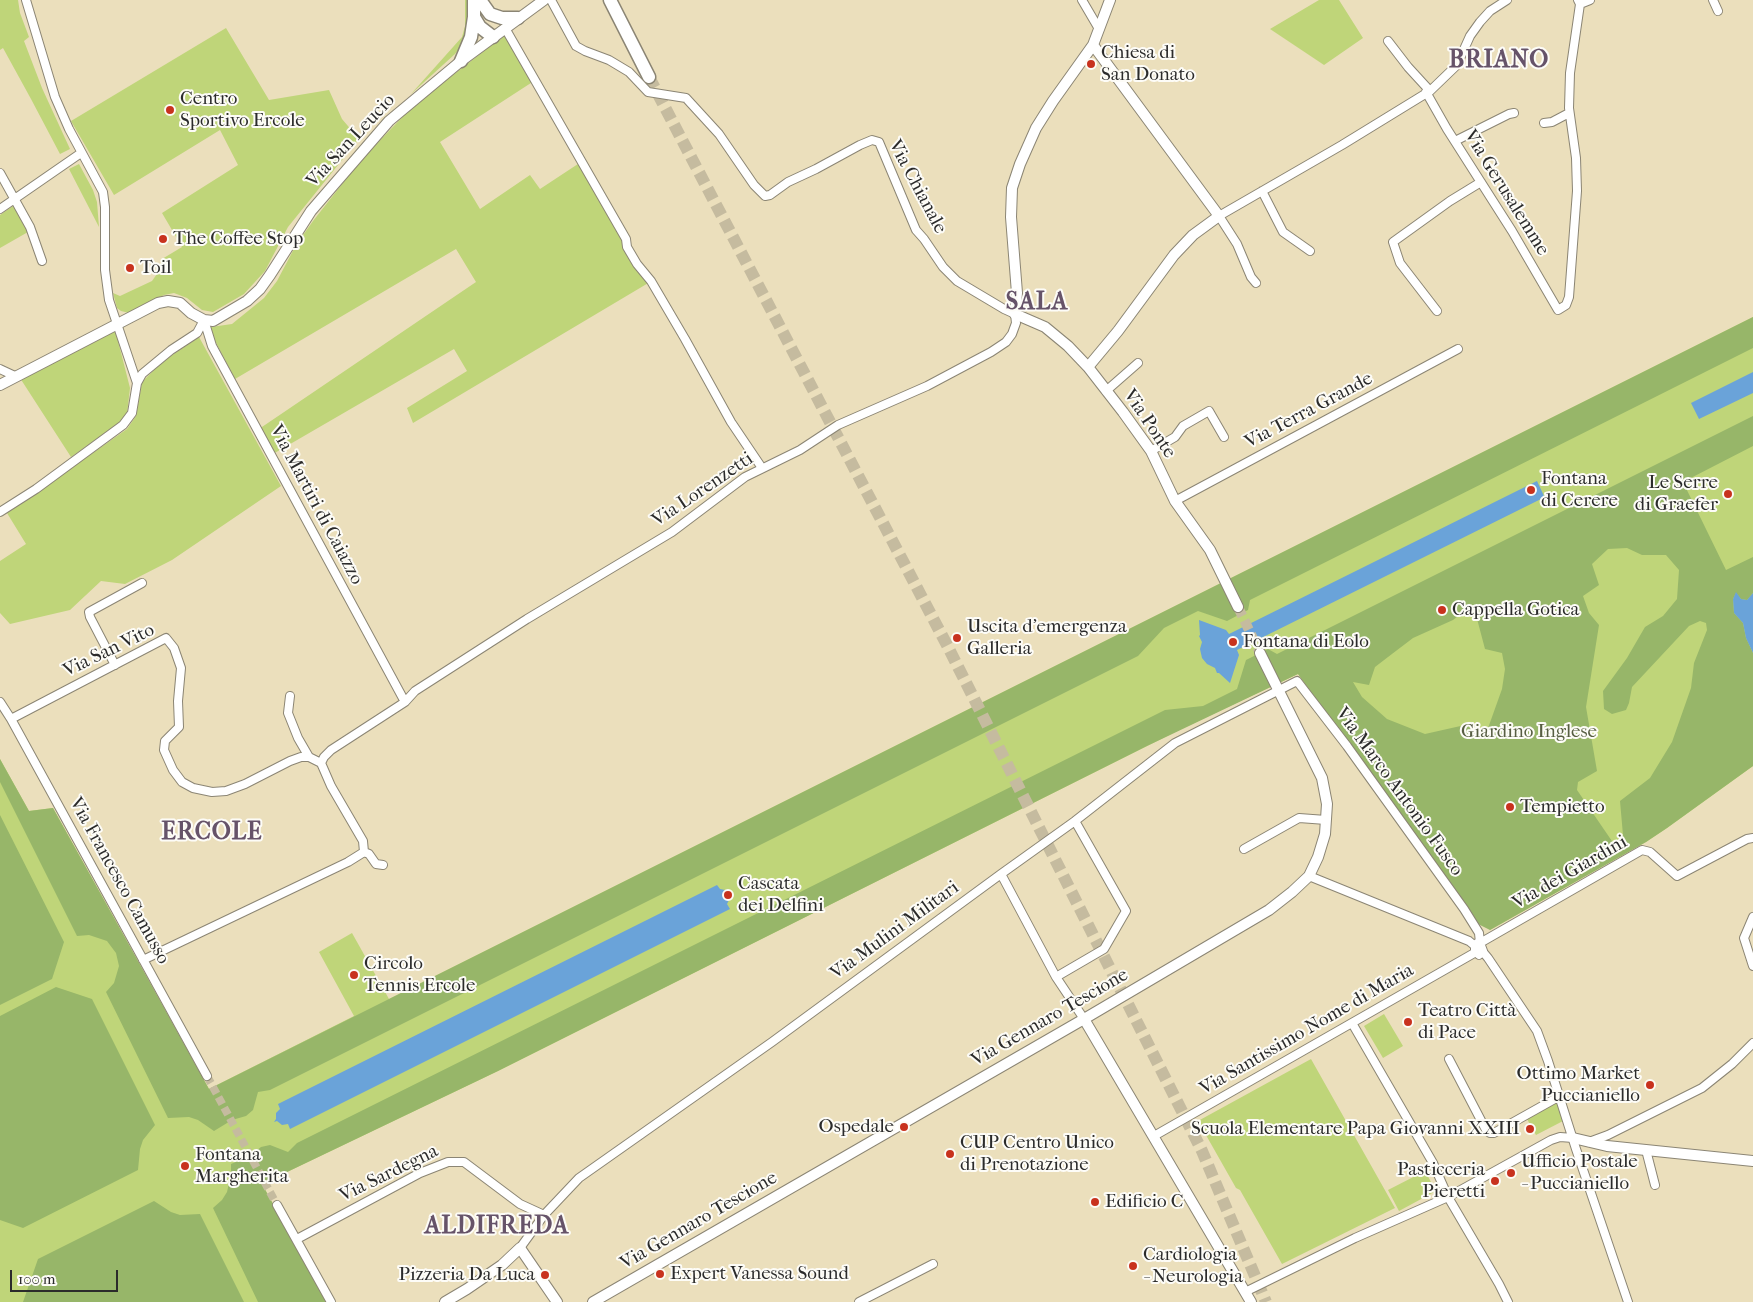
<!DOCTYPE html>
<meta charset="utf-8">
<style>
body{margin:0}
#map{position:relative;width:1753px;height:1302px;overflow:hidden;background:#ebdfbc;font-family:"IM FELL French Canon",serif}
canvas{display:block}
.scale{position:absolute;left:10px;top:1270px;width:108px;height:22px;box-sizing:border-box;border:2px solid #2b2b2b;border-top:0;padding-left:6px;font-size:15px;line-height:18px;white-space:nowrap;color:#2b2b2b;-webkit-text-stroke:4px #fdfcf7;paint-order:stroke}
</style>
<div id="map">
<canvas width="1753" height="1302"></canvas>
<div class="scale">100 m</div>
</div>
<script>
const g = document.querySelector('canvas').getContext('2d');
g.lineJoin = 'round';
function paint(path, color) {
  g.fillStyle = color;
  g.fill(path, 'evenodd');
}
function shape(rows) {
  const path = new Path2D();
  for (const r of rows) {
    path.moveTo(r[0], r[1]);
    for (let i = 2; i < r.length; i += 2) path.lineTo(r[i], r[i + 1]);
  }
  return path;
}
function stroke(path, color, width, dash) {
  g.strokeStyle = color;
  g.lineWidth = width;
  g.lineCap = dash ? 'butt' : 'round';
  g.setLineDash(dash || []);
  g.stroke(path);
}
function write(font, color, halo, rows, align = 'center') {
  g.font = font + ' "IM FELL French Canon",serif';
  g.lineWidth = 4;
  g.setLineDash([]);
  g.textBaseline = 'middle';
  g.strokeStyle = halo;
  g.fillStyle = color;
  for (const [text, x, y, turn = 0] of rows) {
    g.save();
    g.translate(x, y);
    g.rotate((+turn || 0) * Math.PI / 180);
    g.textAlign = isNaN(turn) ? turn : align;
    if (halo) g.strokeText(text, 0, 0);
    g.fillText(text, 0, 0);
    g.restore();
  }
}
const green = shape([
 [0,0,18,0,20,13,29,37,24,41,42,88,70,149,60,154,31,99,3,48,0,50],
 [465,0,468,0,471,21,463,44,455,54,411,94,462,37,465,26],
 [1319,0,1339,0,1363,38,1324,65,1270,29],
 [226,28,269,100,329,90,342,119,359,139,288,227,265,271,244,294,213,312,202,310,187,298,174,293,164,295,129,313,121,311,117,308,113,293,120,296,152,281,159,271,162,259,182,247,162,213,238,165,220,130,114,195,71,121],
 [506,34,534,81,440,142,480,209,530,175,540,189,581,162,650,282,413,423,407,408,467,371,454,349,273,454,259,429,476,282,456,249,235,379,214,339,211,327,232,324,264,298,277,281,296,245,313,221,361,160,414,105],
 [79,164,93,190,97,202,99,227,69,169],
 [13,206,28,232,0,248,0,215],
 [1753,317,1753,766,1667,828,1646,842,1490,930,1298,674,1179,730,498,1071,262,1184,327,1302,0,1302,0,759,29,811,53,808,209,1089,354,1016,319,952,352,933,389,999],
 [115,329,130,388,127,414,121,422,71,457,20,378],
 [199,337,281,486,172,560,125,584,101,581,70,610,10,624,0,613,0,561,26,544,7,513,127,429,136,416,142,382,162,362],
 [1384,1014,1403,1046,1383,1058,1364,1026],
 [1311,1059,1395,1208,1282,1264,1240,1190,1236,1188,1198,1121],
 [1557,1102,1563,1121,1536,1135,1527,1119],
 [1425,1171,1436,1191,1399,1211,1388,1190]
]);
const forest = shape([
 [1753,317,1753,348,1250,600,1248,610,1227,621,1198,611,1164,628,1138,656,270,1090,258,1092,253,1110,246,1116,232,1120,214,1131,198,1120,189,1117,168,1118,106,992,114,983,119,966,116,953,107,941,89,935,77,936,0,782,0,759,29,811,53,808,209,1089],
 [1753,416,1753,446,1683,482,1726,570,1753,557,1753,593,1747,600,1741,599,1736,593,1733,599,1734,613,1743,623,1746,638,1753,653,1753,766,1667,828,1646,842,1490,930,1476,923,1298,674,1147,746,498,1071,262,1184,327,1302,258,1302,213,1208,222,1200,227,1192,231,1174,231,1164,250,1156,261,1147,270,1145,288,1152,297,1143,1165,710,1203,706,1237,689,1246,660,1268,649,1277,654],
 [1627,548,1642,555,1666,555,1679,570,1677,599,1663,616,1645,627,1627,658,1603,691,1604,709,1612,714,1626,710,1629,703,1632,687,1689,626,1700,621,1706,623,1707,630,1694,663,1691,688,1672,742,1650,778,1620,801,1623,835,1616,847,1577,790,1578,782,1597,771,1586,707,1599,625,1589,613,1583,596,1599,585,1592,564,1608,549],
 [1466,610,1476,615,1485,649,1502,653,1505,669,1502,689,1487,731,1465,725,1425,734,1387,719,1362,697,1353,682,1369,685,1375,667,1388,657,1413,638,1453,620],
 [0,815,64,942,52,979,0,1005],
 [56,987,92,999,155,1125,143,1140,140,1149,138,1170,23,1228,0,1220,0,1016],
 [154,1201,171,1212,180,1215,200,1214,244,1302,23,1302,38,1259]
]);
const water = shape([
 [1753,372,1753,393,1699,419,1691,403],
 [1537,481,1544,496,1541,499,1237,650,1239,655,1230,683,1219,673,1217,673,1215,668,1207,664,1202,658,1200,649,1202,642,1199,636,1200,635,1199,620,1226,630,1229,634],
 [1736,592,1741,599,1747,600,1753,593,1753,653,1746,638,1743,623,1734,613,1733,599],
 [717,885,720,889,725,890,728,896,729,900,727,904,730,909,290,1129,288,1124,282,1125,277,1121,274,1122,276,1119,276,1113,280,1109,278,1104]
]);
const minorTunnel = shape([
 [207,1076,277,1205]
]);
const tertiaryTunnel = shape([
 [1238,607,1260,653]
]);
const trunkTunnel = shape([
 [649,77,948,647,1202,1151,1266,1302]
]);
const minor = shape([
 [26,0,55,97,69,129,103,192,105,207,105,270,109,300,137,383],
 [1082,0,1099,29],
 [1713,0,1718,11],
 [1580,4,1590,0],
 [505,28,626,239,627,247,637,264,651,281,685,339,731,422,762,468],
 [1388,41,1408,67,1430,91],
 [1426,92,1447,129,1512,231,1558,310,1566,305,1569,297,1577,191,1576,158,1569,108,1570,73,1580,4,1578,0],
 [1544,123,1552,122,1569,113],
 [1455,141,1509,114,1514,113],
 [0,173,30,227,42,261],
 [1262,191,1283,232,1310,251],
 [0,209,81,153],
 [1256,283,1251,277,1237,244,1219,216,1342,145,1430,91,1457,65,1470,36,1480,22,1490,11,1507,0],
 [1437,311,1400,263,1393,242,1450,201,1481,182],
 [204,320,212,346,405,702],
 [0,369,15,376],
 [1106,391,1138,363],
 [1151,451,1175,437,1183,426,1209,411,1224,437],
 [1175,501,1458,349],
 [0,512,36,489,123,425,132,413,137,383,142,374,171,350,197,333,204,320],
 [115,665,90,617,89,612,142,583],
 [290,696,288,713,298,738,309,757,321,763,331,786,363,841,364,852],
 [0,702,11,719,207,1076],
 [11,719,166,638,174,648,181,668,178,701,179,727,165,741,164,750,173,770,182,782,193,788,212,792,226,791,245,784,290,761,301,757,309,757],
 [321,763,324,757,331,750,405,702,415,691,527,619,672,532,745,477,800,450,838,425,927,386,991,352,1006,342,1012,334,1016,323,1015,314,1004,309,957,281,943,267,924,239,916,230,879,142,872,140,860,145,816,169,788,182,770,195,765,196,754,185,719,134,686,98,648,92,629,72,609,60,585,51,576,46,551,0],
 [1244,849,1299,818,1326,820],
 [364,852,369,854,376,864,383,865],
 [1001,874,1056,977,1084,1019],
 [1309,876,1469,941,1475,946],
 [1753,917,1744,938,1753,966],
 [1483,952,1488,958,1537,1031,1548,1061,1576,1149,1628,1302],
 [143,960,348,862,364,852],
 [1056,977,1104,949,1126,911,1075,821],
 [1352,1023,1433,1163,1448,1197,1499,1284,1508,1302],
 [1449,1059,1486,1130,1490,1133,1494,1133,1560,1096],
 [1154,1136,1476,952],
 [1589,1142,1608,1135,1702,1088,1732,1064,1753,1043],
 [1646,1150,1655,1185],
 [277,1205,331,1302],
 [297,1239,420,1173,448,1162,464,1162,520,1204,544,1215],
 [520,1248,544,1215,579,1178,772,1042,1001,874,1075,821,1175,743,1297,681,1347,746,1464,909,1479,933,1480,943,1483,951,1479,955,1475,950,1475,946,1477,943,1480,943,1642,850,1650,852,1677,876,1747,839,1753,838],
 [1245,1292,1355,1238,1448,1197,1551,1140,1560,1137,1573,1138],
 [859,1302,933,1264]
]);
const tertiary = shape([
 [1110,0,1093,45,1053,101,1036,128,1020,164,1012,188,1011,217,1017,293,1015,314,1045,327,1068,346,1088,367,1123,412,1151,451,1175,501,1210,550,1238,607],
 [1088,367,1118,331,1174,255,1193,235,1219,216,1093,45],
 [0,385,158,303,168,301,180,303,191,313,204,320,213,321,247,301,260,289,270,275,311,211,389,121,461,61,544,0],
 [1084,1019,1251,1302],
 [1573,1138,1607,1146,1753,1161],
 [445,1302,467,1289,502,1265,520,1248,557,1302],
 [593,1302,1084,1019,1269,910,1292,892,1309,876,1318,857,1325,834,1327,804,1322,778,1260,653]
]);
const trunk = shape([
 [480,0,490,14,502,18,518,18],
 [610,0,649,77],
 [474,17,480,27,493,37],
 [461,61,471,37,474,17,474,0]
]);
const markers = [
 [1091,64,5,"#c8321e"],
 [170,110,5,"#c8321e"],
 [163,239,5,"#c8321e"],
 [130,268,5,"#c8321e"],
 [1531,490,5,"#c8321e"],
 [1728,494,5,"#c8321e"],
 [1442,610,5,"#c8321e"],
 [957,638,5,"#c8321e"],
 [1233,642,5,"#c8321e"],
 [1510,807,5,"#c8321e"],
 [728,895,5,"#c8321e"],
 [354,975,5,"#c8321e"],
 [1408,1022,5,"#c8321e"],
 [1650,1085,5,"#c8321e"],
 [904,1127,5,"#c8321e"],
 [1530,1129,5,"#c8321e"],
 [950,1154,5,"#c8321e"],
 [185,1166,5,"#c8321e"],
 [1511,1173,5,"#c8321e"],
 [1495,1181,5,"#c8321e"],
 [1095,1202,5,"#c8321e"],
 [1133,1266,5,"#c8321e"],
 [660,1274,5,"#c8321e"],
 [545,1275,5,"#c8321e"]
];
const poiNames = [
 ["Chiesa di",1101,53],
 ["San Donato",1101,75],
 ["Centro",180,99],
 ["Sportivo Ercole",180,121],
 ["The Coffee Stop",173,239],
 ["Toil",140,268],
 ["Fontana",1541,479],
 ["di Cerere",1541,501],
 ["Le Serre",1718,483,"right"],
 ["di Graefer",1718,505,"right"],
 ["Cappella Gotica",1452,610],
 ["Uscita d'emergenza",967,627],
 ["Galleria",967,649],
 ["Fontana di Eolo",1243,642],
 ["Tempietto",1520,807],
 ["Cascata",738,884],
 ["dei Delfini",738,906],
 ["Circolo",364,964],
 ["Tennis Ercole",364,986],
 ["Teatro Città",1418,1011],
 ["di Pace",1418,1033],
 ["Ottimo Market",1640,1074,"right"],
 ["Puccianiello",1640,1096,"right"],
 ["Ospedale",894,1127,"right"],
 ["Scuola Elementare Papa Giovanni XXIII",1520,1129,"right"],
 ["CUP Centro Unico",960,1143],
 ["di Prenotazione",960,1165],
 ["Fontana",195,1155],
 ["Margherita",195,1177],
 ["Ufficio Postale",1521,1162],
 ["- Puccianiello",1521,1184],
 ["Pasticceria",1485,1170,"right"],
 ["Pieretti",1485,1192,"right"],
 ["Edificio C",1105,1202],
 ["Cardiologia",1143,1255],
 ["- Neurologia",1143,1277],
 ["Expert Vanessa Sound",670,1274],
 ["Pizzeria Da Luca",535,1275,"right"]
];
const streetNames = [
 ["Via San Leucio",351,141,-47],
 ["Via Chianale",917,187,62],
 ["Via Gerusalemme",1506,193,58],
 ["Via Terra Grande",1309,411,-28],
 ["Via Ponte",1149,424,56],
 ["Via Lorenzetti",703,490,-34],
 ["Via Martiri di Caiazzo",316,505,62],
 ["Via San Vito",109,651,-26],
 ["Via Marco Antonio Fusco",1399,792,54],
 ["Via dei Giardini",1570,873,-30],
 ["Via Francesco Camusso",119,881,61],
 ["Via Mulini Militari",895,931,-36],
 ["Via Gennaro Tescione",1050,1018,-30],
 ["Via Santissimo Nome di Maria",1307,1030,-30],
 ["Via Sardegna",389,1174,-26],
 ["Via Gennaro Tescione",699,1221,-30]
];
const parkNames = [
 ["Giardino Inglese",1529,732]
];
const districtNames = [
 ["BRIANO",1499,61],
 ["SALA",1037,303],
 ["ERCOLE",212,833],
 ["ALDIFREDA",497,1227]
];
paint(green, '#bfd579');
paint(forest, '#97b669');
paint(water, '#6aa3d9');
stroke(minorTunnel, '#c5bb9f', 8, [8, 4]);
stroke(tertiaryTunnel, '#c5bb9f', 10, [10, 5]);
stroke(trunkTunnel, '#c5bb9f', 12, [12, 6]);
stroke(minor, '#8b8574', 10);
stroke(tertiary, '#8b8574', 12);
stroke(trunk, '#8b8574', 15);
stroke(minor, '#fff', 8);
stroke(tertiary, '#fff', 10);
stroke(trunk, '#fff', 12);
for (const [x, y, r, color] of markers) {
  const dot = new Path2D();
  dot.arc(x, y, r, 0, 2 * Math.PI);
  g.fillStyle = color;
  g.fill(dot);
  stroke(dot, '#fdfcf7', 2);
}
write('19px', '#2b2b2b', '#fdfcf7', poiNames, 'left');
write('19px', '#2b2b2b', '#fdfcf7', streetNames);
write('19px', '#575e42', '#fdfcf7', parkNames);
g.letterSpacing = '1px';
write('bold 24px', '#665369', '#fdfcf7', districtNames);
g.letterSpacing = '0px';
</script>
